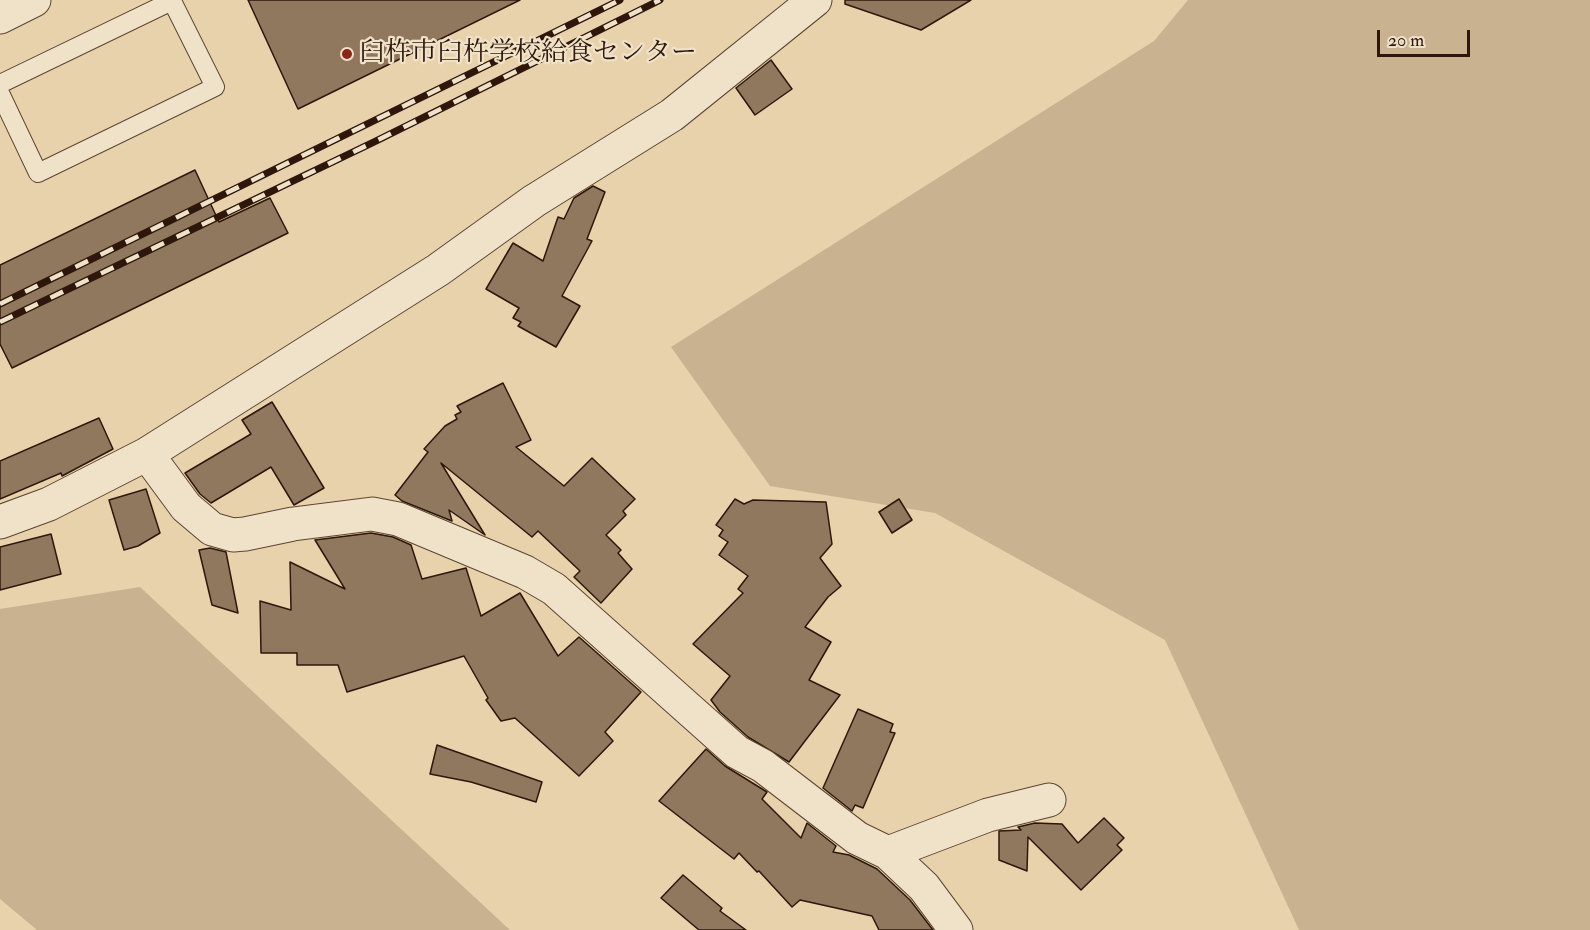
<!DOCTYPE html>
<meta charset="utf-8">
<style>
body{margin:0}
#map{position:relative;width:1590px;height:930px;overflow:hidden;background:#e8d2ac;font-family:"IM FELL Double Pica",serif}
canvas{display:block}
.scale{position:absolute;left:1377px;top:30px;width:93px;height:27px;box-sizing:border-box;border:3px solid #2e170a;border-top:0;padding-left:8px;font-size:18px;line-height:21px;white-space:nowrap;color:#2e170a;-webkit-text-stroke:4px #f0e2c9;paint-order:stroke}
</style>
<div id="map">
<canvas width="1590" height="930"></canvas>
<div class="scale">20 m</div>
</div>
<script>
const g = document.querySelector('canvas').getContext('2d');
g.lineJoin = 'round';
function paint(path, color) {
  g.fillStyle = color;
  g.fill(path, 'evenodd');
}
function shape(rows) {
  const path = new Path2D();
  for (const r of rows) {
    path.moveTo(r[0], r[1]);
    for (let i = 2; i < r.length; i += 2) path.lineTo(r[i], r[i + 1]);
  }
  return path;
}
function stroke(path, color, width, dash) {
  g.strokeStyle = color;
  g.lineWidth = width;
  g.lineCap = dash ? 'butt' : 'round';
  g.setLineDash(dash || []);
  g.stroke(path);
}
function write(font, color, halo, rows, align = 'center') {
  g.font = font + ' "IM FELL Double Pica","Noto Serif JP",serif';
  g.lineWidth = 4.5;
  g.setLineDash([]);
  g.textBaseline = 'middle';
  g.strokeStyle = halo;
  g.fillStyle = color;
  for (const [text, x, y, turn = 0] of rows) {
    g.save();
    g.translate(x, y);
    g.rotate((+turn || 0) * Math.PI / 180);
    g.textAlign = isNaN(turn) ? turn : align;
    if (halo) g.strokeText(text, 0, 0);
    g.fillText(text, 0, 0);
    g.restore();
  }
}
const green = shape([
 [1188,0,1590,0,1590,930,1299,930,1165,640,935,513,770,486,671,347,1154,41],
 [140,587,510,930,37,930,0,899,0,609]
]);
const building = shape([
 [248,0,520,0,298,109,248,0],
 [845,0,971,0,921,30,845,4,845,0],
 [771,60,792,89,755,115,736,88,771,60],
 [195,170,219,222,270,198,288,233,12,368,0,344,0,265,195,170],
 [593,186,605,192,587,239,592,241,562,296,580,306,556,347,518,326,521,322,513,318,519,308,486,289,513,243,543,261,558,217,564,219,574,198,593,186],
 [503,383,531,440,516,447,564,486,592,458,635,499,623,511,626,515,606,535,621,550,618,553,632,569,601,603,574,577,580,571,538,531,532,537,441,463,485,535,449,510,452,521,402,501,395,495,428,452,424,449,445,426,457,419,455,415,461,412,457,406,503,383],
 [272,402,324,488,294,505,271,467,211,503,200,494,185,473,251,434,242,420,272,402],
 [99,418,113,449,62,476,61,473,0,499,0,461,99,418],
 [146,489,160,533,138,546,124,550,109,500,146,489],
 [735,499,744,504,753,500,826,502,832,544,820,558,841,586,828,597,805,627,831,642,809,680,840,695,789,762,748,737,720,712,711,700,730,676,693,644,743,593,738,589,748,576,719,555,728,542,719,536,723,530,716,525,735,499],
 [899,499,912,520,892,533,879,512,899,499],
 [371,533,393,537,411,545,422,579,466,568,481,616,520,593,558,656,579,637,641,692,605,732,613,741,579,776,515,718,501,721,486,700,488,698,464,656,347,692,338,665,297,665,297,653,261,653,260,601,291,610,290,562,345,589,315,540,371,533],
 [51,534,61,574,0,590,0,547,51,534],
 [210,548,226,552,238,613,212,605,199,550,210,548],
 [858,709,893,724,890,732,895,733,863,808,855,805,852,811,823,788,858,709],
 [437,745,542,782,536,802,471,782,430,774,437,745],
 [706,749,725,766,767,792,762,799,801,838,807,823,836,846,833,852,849,855,877,869,910,900,933,930,879,930,872,916,800,900,792,907,759,871,757,872,739,853,734,859,659,801,706,749],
 [1104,818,1124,838,1117,845,1122,850,1081,890,1028,837,1027,871,999,860,999,831,1021,830,1018,827,1035,823,1062,824,1078,843,1104,818],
 [683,875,722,908,720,911,746,930,699,930,661,898,683,875]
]);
const lane = shape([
 [0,84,172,1,215,87,38,173,0,93]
]);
const street = shape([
 [0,17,34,0],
 [147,454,186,507,212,529,233,535,245,534,293,524,372,514,398,519,525,572,554,589,737,752,763,766,857,838,888,853,924,887,956,930],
 [0,522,49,504,147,454,438,270,534,201,672,115,815,0],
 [888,853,988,815,1049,800]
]);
const rail = shape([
 [0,304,620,0],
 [0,322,376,141,660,0]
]);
const markers = [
 [347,54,6,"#8f2418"]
];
const poiNames = [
 ["臼杵市臼杵学校給食センター",359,54]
];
paint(green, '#c8b290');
paint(building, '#8f785e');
stroke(building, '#2e170a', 1.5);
stroke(lane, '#5c4632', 20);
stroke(street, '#5c4632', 35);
stroke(lane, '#f0e2c9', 18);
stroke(street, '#f0e2c9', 33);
stroke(rail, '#2e170a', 7);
stroke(rail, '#f0e2c9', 4.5, [14]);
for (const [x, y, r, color] of markers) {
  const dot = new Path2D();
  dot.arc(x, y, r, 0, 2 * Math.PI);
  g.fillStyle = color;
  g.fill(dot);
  stroke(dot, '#f0e2c9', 2);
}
write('26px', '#2e170a', '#f0e2c9', poiNames, 'left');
</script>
